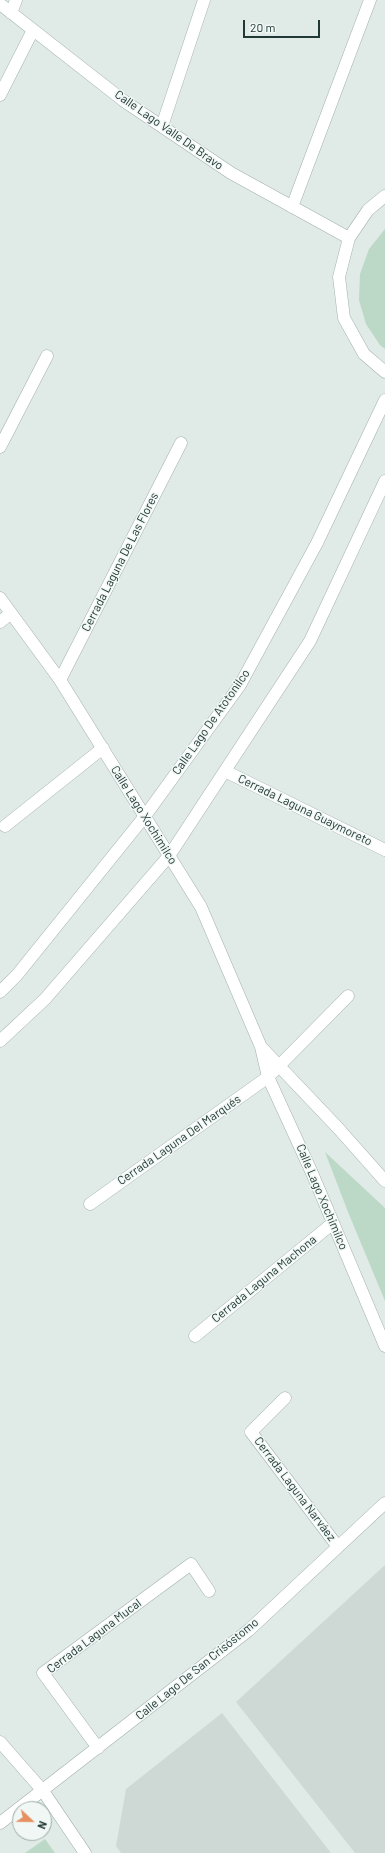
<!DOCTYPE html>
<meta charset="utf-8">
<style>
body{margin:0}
#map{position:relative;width:385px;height:1853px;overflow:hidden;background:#e0eae6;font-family:Barlow,sans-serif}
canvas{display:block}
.north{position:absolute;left:12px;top:1801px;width:40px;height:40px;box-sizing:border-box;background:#f0f7f4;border:1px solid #9eaba8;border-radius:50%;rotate:112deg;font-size:11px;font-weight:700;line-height:16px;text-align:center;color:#223835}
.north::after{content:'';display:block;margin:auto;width:14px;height:18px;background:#e69062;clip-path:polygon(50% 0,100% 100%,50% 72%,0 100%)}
.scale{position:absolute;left:243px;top:20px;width:77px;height:18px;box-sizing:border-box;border:2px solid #223835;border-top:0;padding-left:5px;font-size:12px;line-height:14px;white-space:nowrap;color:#223835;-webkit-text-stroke:3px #f0f7f4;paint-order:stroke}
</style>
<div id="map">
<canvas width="385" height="1853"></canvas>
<div class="north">N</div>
<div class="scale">20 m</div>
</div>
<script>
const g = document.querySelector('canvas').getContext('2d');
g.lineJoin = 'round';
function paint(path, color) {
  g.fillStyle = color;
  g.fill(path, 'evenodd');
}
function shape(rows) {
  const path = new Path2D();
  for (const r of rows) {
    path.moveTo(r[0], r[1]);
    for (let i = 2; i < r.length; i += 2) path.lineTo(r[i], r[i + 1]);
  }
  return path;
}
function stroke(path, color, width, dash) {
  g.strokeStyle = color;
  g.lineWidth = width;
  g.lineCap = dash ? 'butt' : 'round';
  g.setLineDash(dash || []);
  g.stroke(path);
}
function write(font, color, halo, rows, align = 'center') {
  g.font = font + ' Barlow,sans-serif';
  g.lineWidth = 3;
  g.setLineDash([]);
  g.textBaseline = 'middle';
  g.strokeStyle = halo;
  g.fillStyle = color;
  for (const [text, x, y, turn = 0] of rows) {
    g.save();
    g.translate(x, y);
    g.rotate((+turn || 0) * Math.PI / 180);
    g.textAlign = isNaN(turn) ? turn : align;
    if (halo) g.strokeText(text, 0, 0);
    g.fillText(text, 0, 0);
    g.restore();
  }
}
const built = shape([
 [385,1565,385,1853,355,1853,236,1702],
 [222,1713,331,1853,121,1853,116,1846,126,1789]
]);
const green = shape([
 [385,229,385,349,380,345,366,324,359,300,360,274,369,249],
 [325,1152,385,1208,385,1301,348,1212],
 [45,1839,55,1853,25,1853]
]);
const minor = shape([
 [0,4,124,101,231,173,349,238],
 [11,13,16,0],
 [0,95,33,30],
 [162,126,204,0],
 [385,196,368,210,349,238,339,277,344,318,364,354,385,372],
 [292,207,370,0],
 [0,447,47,356],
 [0,598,60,680,201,907,261,1047,268,1077,312,1173,385,1346],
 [0,622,11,613],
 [60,680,181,443],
 [225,771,385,850],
 [5,826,103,748],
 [0,992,17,975,145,816,240,685,317,543,385,400],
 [0,1041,45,999,169,856,310,641,385,481],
 [261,1047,338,1128,385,1181],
 [90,1204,268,1077,348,996],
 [195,1336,333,1223],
 [285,1398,251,1432,338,1547],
 [98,1748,43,1673,191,1564,209,1591],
 [0,1823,249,1630,385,1503]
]);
const tertiary = shape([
 [0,1742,43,1791,85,1853]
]);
const streetNames = [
 ["Calle Lago Valle De Bravo",169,130,35],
 ["Cerrada Laguna De Las Flores",120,562,-63],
 ["Calle Lago De Atotonilco",211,722,-55],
 ["Cerrada Laguna Guaymoreto",305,810,26],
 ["Calle Lago Xochimilco",144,815,58],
 ["Cerrada Laguna Del Marqués",179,1140,-35],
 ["Calle Lago Xochimilco",322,1197,67],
 ["Cerrada Laguna Machona",264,1279,-39],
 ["Cerrada Laguna Narváez",295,1489,53],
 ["Cerrada Laguna Mucal",94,1636,-37],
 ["Calle Lago De San Crisóstomo",197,1669,-39]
];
paint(built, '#ced9d5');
paint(green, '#bbd9c6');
stroke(minor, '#a3b1ad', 13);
stroke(tertiary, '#a3b1ad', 13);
stroke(minor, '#fff', 12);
stroke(tertiary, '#fff', 12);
write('12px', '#223835', '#f0f7f4', streetNames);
</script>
